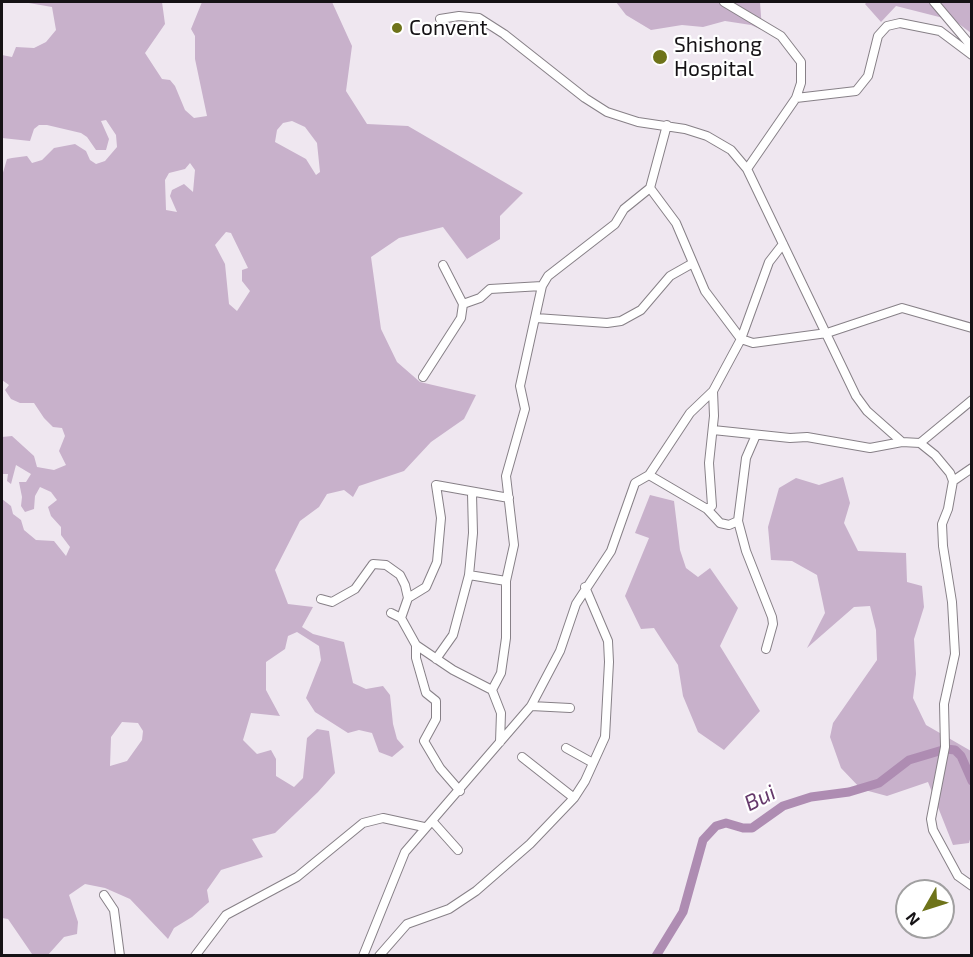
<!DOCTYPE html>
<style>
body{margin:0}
#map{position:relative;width:973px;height:957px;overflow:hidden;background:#efe7f0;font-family:"Exo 2",sans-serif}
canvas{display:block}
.frame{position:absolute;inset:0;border:3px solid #151215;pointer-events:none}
.north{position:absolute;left:895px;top:879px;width:60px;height:60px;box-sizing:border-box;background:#fff;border:2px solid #a1a0a1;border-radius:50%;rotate:231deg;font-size:16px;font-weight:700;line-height:24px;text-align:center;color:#151215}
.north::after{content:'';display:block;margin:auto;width:21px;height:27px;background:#6e731a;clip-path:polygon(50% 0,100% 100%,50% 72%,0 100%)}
</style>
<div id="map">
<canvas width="973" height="957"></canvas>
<div class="frame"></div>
<div class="north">N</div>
</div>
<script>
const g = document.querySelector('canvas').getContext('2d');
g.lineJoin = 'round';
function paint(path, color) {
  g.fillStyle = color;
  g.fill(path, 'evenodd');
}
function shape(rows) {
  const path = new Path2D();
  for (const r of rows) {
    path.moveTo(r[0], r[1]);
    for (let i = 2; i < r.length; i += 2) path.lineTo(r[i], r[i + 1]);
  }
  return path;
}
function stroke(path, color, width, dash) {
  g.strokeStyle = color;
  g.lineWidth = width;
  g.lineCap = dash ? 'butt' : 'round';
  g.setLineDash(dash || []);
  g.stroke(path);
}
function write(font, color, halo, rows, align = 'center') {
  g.font = font + ' "Exo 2",sans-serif';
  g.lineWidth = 4.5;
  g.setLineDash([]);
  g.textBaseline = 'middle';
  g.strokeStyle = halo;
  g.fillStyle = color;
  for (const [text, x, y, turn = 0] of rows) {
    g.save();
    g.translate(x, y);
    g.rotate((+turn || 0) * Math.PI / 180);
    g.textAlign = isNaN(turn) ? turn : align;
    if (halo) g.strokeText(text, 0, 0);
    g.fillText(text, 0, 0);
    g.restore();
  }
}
const green = shape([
 [23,2,162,2,165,24,145,53,162,79,170,80,175,86,185,110,194,118,207,116,195,59,195,36,191,29,202,2,332,2,352,46,346,91,367,124,408,126,523,193,500,216,500,239,467,259,443,227,399,238,371,257,381,329,397,362,420,382,476,395,464,419,431,442,404,471,359,486,353,497,344,490,327,494,319,507,300,521,275,570,288,604,313,607,302,627,313,634,344,642,353,683,366,689,383,686,390,695,393,724,397,739,404,747,392,757,379,752,372,733,359,730,348,733,315,712,306,698,321,660,319,646,297,632,288,636,285,649,266,662,266,690,280,716,251,713,243,740,257,754,271,750,276,759,276,776,294,787,303,778,307,738,317,729,329,731,335,773,318,792,275,833,252,839,263,857,221,870,207,890,209,902,192,917,174,928,168,939,130,899,105,888,85,884,69,895,78,922,77,934,64,937,47,956,32,954,8,919,2,918,2,499,11,506,13,514,21,520,24,530,36,540,54,541,66,556,70,547,61,535,61,527,51,516,48,507,57,500,51,492,40,487,35,496,34,509,25,512,21,506,22,497,19,482,26,482,31,474,16,465,11,484,7,481,8,474,2,474,2,437,12,436,34,456,37,467,54,470,66,465,59,451,65,436,62,428,53,427,44,418,34,403,20,403,11,399,5,390,9,385,2,380,2,176,7,159,12,158,27,156,32,163,42,160,54,148,75,144,86,151,90,160,96,164,105,161,117,147,116,135,106,120,101,121,109,139,106,150,96,150,87,137,81,133,47,125,39,125,34,129,30,141,2,138,2,55,12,57,16,47,34,48,46,42,56,30,52,7],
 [292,121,305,127,317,143,320,172,316,175,306,159,275,142,277,130,283,123],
 [190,163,195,170,193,192,184,184,172,190,170,196,177,212,166,210,165,180,169,173,185,169],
 [226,232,231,233,248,268,242,270,242,281,250,291,237,311,229,304,225,264,215,245],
 [122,722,138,723,143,731,142,740,127,761,110,766,111,737],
 [616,2,760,2,762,30,751,25,725,21,703,27,682,25,651,30,626,15],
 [867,2,971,2,971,33,955,21,896,6,881,22,865,4],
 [843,477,850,503,844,523,858,551,906,553,907,582,922,586,924,607,914,639,916,674,913,698,926,725,971,751,972,832,969,843,953,845,928,782,887,796,861,789,841,768,830,737,833,723,877,660,876,630,870,606,854,607,807,648,825,613,817,575,792,561,771,560,768,527,779,488,796,478,819,485],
 [650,495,674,501,680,550,686,568,698,577,710,568,738,608,720,646,760,711,724,750,698,732,683,696,678,665,654,628,641,629,625,596,649,538,635,533]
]);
const river = shape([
 [656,956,683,912,703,840,716,826,726,823,743,828,752,828,783,806,811,797,849,792,879,783,909,760,946,749,955,750,961,756,972,781]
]);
const minor = shape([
 [724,2,781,36,801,62,801,83,796,98,747,169],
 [934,2,972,47],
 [440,19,459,16,479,18,504,34,585,98,607,112,638,122,685,129,707,136,731,150,747,169,856,396,867,411,902,442],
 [796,98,856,91,868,76,878,36,887,26,900,23,940,31,972,55],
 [650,188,676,223,705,291,741,339,753,343,827,333,902,308,972,328],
 [443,265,463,304],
 [536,318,607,323,621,321,641,310,670,276,693,263],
 [423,377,461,318,463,304,480,298,490,289,542,286],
 [713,430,790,438,807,437,870,448,902,442,920,443,935,455,950,473,953,481,948,509,942,524,943,546,952,602,955,654,944,704,945,747,931,819,933,830,958,876,972,886],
 [756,435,746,458,738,521,746,551,772,617,773,624,766,649],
 [920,443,972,400],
 [649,475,690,413,713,391],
 [953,481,972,468],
 [707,509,720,523,729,525,738,521],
 [469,575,506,581],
 [408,598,426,587,437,562,441,518,436,485,509,498],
 [321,599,332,602,355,589,373,564,386,565,400,575,405,585,408,598,401,618],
 [391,613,401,618,416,645,453,670,492,690],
 [416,645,416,658,426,693,436,701,436,719,424,741,440,768,460,791],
 [436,659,453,635,469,575,473,533,472,494],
 [531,706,570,708],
 [500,742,501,713,492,690,501,673,506,638,506,581,514,545,506,476,525,409,520,386,542,286,548,276,615,224,624,209,650,188,667,125],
 [566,748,593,763],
 [522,757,574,798],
 [433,822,458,850],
 [104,895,114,910,120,956],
 [195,956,226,915,297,877,363,823,383,818,424,827],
 [363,956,405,852,531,706,560,651,576,604,611,551,635,483,649,475,707,509,712,506,709,463,714,416,713,391,741,339,769,262,783,244],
 [379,956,407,924,449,909,476,891,530,844,574,798,585,781,605,737,609,662,608,641,585,587]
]);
const markers = [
 [397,28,6,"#6e731a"],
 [660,57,8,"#6e731a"]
];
const poiNames = [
 ["Convent",409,28],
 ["Shishong",674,45],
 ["Hospital",674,69]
];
const waterNames = [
 ["Bui",760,798,-26]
];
paint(green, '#c8b1cb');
stroke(river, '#ae8cb2', 9);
stroke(minor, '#878087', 10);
stroke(minor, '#fff', 8);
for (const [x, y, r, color] of markers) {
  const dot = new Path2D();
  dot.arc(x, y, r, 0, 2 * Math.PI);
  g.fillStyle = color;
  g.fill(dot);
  stroke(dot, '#fff', 2);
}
write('21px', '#151215', '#fff', poiNames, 'left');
write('italic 22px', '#65386b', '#fff', waterNames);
</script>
